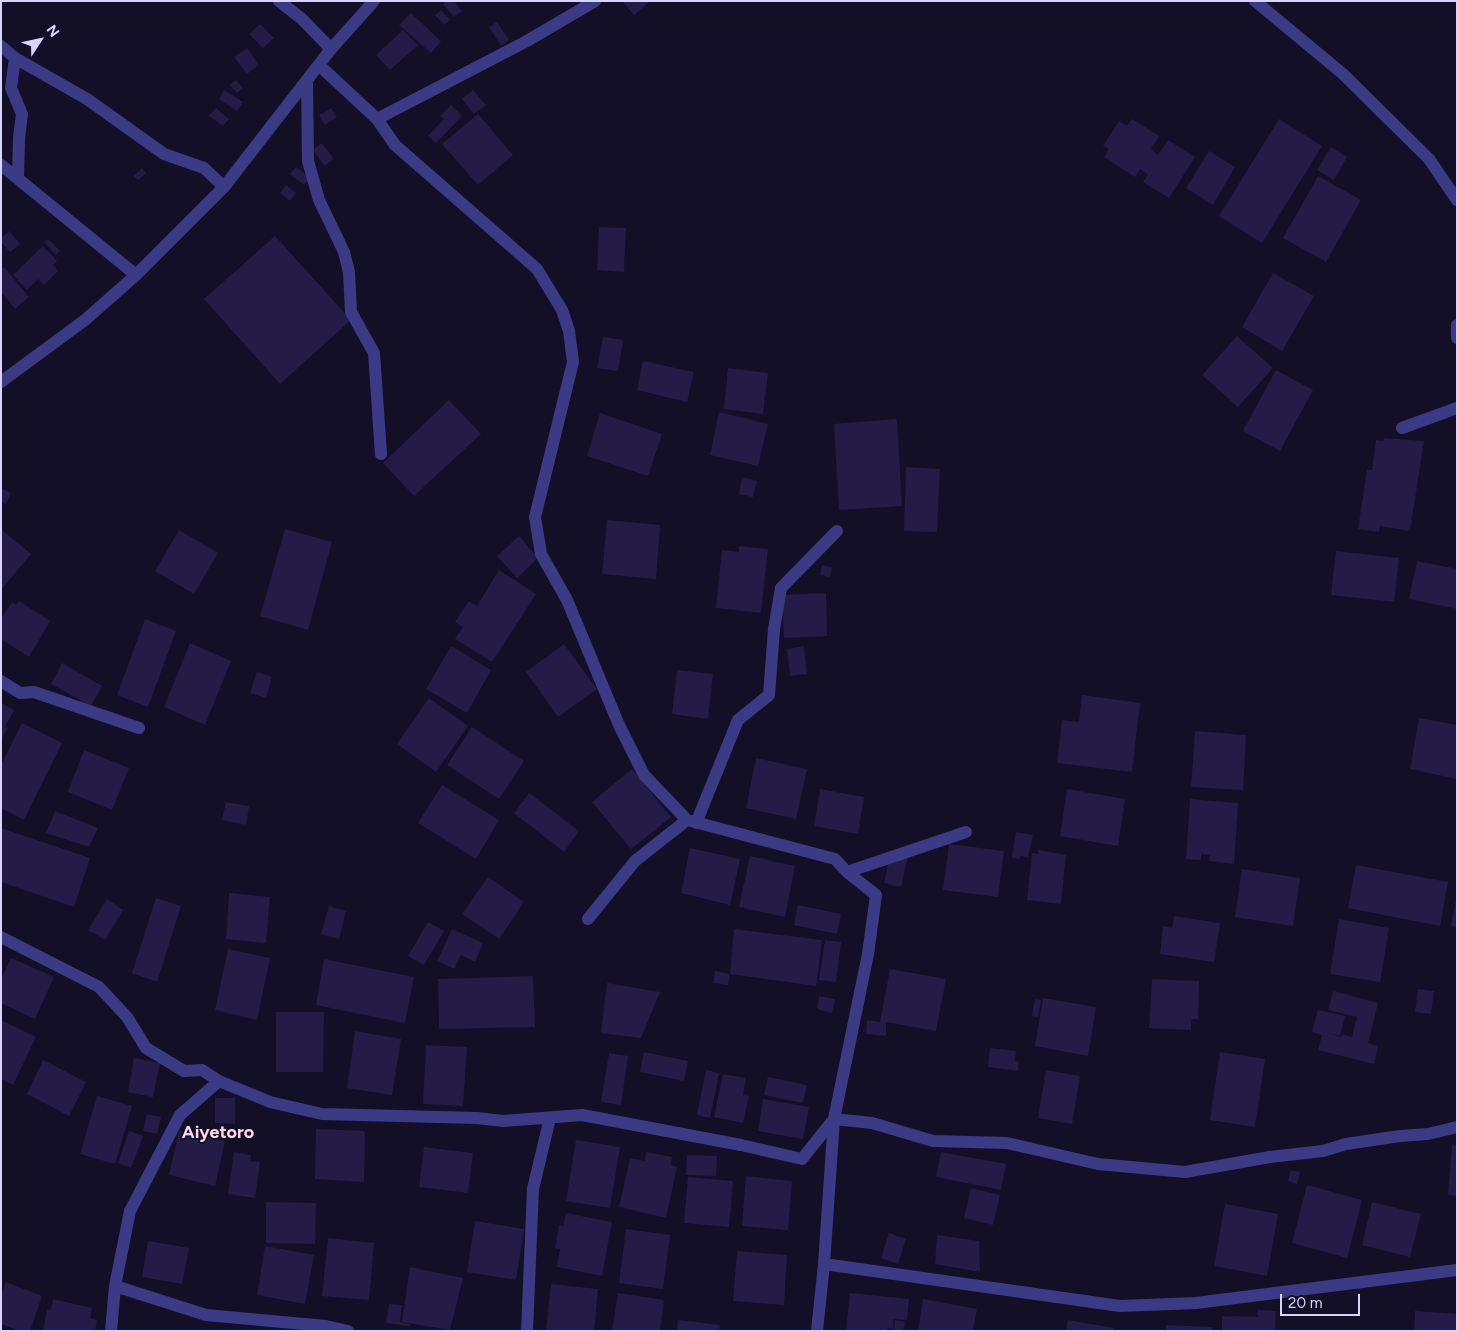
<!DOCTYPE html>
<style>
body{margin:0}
#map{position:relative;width:1458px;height:1332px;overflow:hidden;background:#130f26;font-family:Figtree,sans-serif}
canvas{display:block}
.frame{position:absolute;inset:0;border:2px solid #d9d4ff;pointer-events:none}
.north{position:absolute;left:15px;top:15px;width:50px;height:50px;-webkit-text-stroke:4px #130f26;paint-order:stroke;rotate:55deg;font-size:14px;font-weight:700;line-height:20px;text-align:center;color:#d9d4ff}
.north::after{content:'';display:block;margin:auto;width:18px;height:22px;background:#d9d4ff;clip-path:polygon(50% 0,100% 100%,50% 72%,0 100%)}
.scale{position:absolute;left:1280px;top:1294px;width:80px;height:22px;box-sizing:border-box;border:2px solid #d9d4ff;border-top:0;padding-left:6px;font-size:15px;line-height:18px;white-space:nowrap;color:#d9d4ff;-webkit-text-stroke:4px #130f26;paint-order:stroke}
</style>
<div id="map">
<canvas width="1458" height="1332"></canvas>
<div class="frame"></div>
<div class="north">N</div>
<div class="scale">20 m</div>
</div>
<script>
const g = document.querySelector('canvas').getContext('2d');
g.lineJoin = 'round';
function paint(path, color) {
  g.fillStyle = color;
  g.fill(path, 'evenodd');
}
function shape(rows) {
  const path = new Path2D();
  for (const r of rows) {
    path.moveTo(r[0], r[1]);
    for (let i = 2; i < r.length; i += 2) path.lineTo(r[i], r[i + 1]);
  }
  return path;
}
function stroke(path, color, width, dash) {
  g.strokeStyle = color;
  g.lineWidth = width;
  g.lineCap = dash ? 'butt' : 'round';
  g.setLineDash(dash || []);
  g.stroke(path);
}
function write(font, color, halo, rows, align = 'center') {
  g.font = font + ' Figtree,sans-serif';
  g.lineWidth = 4;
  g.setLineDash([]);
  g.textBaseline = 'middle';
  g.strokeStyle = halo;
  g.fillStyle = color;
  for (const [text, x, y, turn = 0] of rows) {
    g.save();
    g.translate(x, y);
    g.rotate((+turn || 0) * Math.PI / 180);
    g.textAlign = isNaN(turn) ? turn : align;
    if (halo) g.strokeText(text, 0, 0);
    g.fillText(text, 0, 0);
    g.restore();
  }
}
const building = shape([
 [446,1,454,1,462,11,454,17,443,4],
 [622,1,650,1,634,15],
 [441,10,450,20,444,25,435,15],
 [411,13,441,41,431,53,399,25],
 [497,22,509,40,501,46,489,27],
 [260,24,274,38,263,48,249,34],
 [403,30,418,45,390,70,376,55],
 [247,48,259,65,247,74,234,57],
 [236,80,243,88,237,93,230,85],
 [224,90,243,102,237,111,219,99],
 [473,90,486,105,474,114,462,99],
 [451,105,462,116,436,143,428,136,444,119,440,116],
 [216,108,229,119,223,126,209,116],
 [331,108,337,117,325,125,319,115],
 [478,114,513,155,478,185,442,144],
 [1132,119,1159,136,1151,149,1158,155,1168,140,1195,157,1169,198,1143,182,1148,174,1140,169,1135,177,1104,157,1109,149,1103,146,1119,121,1127,126],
 [1279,119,1322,146,1262,243,1219,216],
 [322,143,334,159,324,166,313,150],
 [1331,147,1347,157,1334,180,1317,170],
 [1209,151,1235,167,1213,205,1186,188],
 [296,167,310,178,304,185,290,174],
 [142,168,146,173,138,180,134,176],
 [1318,176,1361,200,1326,262,1283,238],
 [286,185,296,193,290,201,280,193],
 [599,227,626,228,624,272,597,270],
 [9,231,20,244,10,252,1,242,1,238],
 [275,236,351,320,280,384,204,299],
 [48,239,60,251,56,255,44,242],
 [43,246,57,261,53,265,58,271,44,285,38,279,27,290,13,275],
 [4,267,29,297,15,309,1,292,1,270],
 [1273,273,1314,296,1282,351,1242,327],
 [1237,336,1273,368,1238,407,1202,375],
 [603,337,623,340,618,371,597,368],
 [643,361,694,372,687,402,637,390],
 [728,368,768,373,763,414,724,409],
 [1276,370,1313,390,1280,451,1243,431],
 [449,400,481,434,414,496,383,463],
 [719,412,768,424,758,466,710,455],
 [600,413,662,434,648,476,587,456],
 [897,419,902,506,839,510,834,424],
 [1384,438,1424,441,1410,531,1380,526,1379,532,1358,529,1367,470,1372,470,1376,440,1383,441],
 [906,467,940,469,937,532,904,531],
 [742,477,757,481,753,497,739,494],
 [1,488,11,493,6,504,1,501],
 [607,520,660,525,656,579,602,574],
 [1,529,31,554,1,590],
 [285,529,332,542,308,630,260,616],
 [179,530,218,553,194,594,155,571],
 [519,536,538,558,517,578,497,556],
 [739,546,768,549,761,613,716,608,722,550,739,552],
 [1336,551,1399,558,1394,602,1331,595],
 [1417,561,1457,569,1457,609,1409,599],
 [822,565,832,567,830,577,820,575],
 [499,570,536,594,492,662,455,639,463,627,455,622,469,601,477,606],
 [826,593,827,636,784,638,782,595],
 [19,601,50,621,29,657,1,639,1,619,12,602,16,605],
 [145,619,176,631,148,707,117,695],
 [190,643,231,661,205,725,164,707],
 [564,644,597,689,558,717,526,672],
 [451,646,491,670,467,713,426,689],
 [804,646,807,674,790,676,787,649],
 [62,663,102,686,91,706,51,684],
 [677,670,713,674,708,719,672,714],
 [257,672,272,677,266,698,250,693],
 [1082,695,1140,703,1132,772,1057,763,1062,720,1079,722],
 [429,698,468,726,436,772,397,744],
 [1,703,14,710,5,727,8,728,1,740],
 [1419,718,1457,725,1457,779,1410,769],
 [22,723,62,743,24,820,1,808,1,765],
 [472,727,524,761,499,799,447,765],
 [1195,731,1246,735,1243,790,1191,787],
 [84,750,129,768,112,810,68,792],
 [756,758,807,769,796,819,746,808],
 [632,769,671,817,631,849,592,802],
 [442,785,499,820,476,859,418,823],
 [820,789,864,797,858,834,814,826],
 [1067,789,1125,799,1118,846,1060,836],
 [529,793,579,831,564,852,514,813],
 [1190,799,1238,803,1234,864,1209,861,1210,855,1201,854,1201,860,1186,859],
 [226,802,249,806,246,825,222,820],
 [55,811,98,828,89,847,46,833],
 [1,828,90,858,74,907,1,882],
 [1016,832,1033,835,1028,857,1020,856,1020,859,1012,858],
 [949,844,1004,851,998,897,943,890],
 [690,848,740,859,730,905,681,893],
 [1038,850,1066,855,1061,904,1027,900,1032,853,1038,854],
 [891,852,908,856,901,887,884,883],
 [750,856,795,866,785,917,739,907],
 [1356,865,1448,882,1440,926,1348,908],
 [1242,869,1300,878,1293,926,1235,917],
 [488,877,524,902,499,939,462,914],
 [229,893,270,897,266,943,226,939],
 [156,898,181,906,157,982,132,973],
 [107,899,123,910,105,940,88,930],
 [1456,900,1457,900,1457,927,1451,926],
 [798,905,841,914,837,934,794,925],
 [329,906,346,911,339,939,321,934],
 [1174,916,1220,923,1214,962,1160,954,1163,926,1172,928],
 [1339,919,1389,928,1380,982,1330,974],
 [428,922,444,931,424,965,408,956],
 [452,929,483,943,475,962,461,955,454,969,437,961],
 [734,929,822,940,816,986,730,974],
 [825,940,841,942,836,982,819,980],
 [228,949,270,958,257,1020,215,1010],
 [11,958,54,977,35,1019,1,1003,1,979],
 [324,959,414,977,405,1023,316,1005],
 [890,969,946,979,936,1031,886,1022,886,1036,866,1034,867,1020,880,1022],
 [715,971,730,974,728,985,713,983],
 [533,976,535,1027,439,1029,438,979],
 [1152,979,1199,981,1198,1019,1191,1019,1191,1030,1149,1028],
 [607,983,660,992,641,1038,601,1033],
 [1418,989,1434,991,1431,1014,1415,1012],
 [1333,991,1378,1003,1368,1043,1378,1046,1374,1064,1318,1050,1322,1035,1312,1032,1318,1010,1345,1016,1340,1036,1321,1031,1341,1037,1342,1034,1352,1037,1357,1017,1328,1010],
 [819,996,835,999,832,1013,817,1009],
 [1043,998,1096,1007,1088,1056,1035,1046],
 [1035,999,1041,1000,1038,1017,1032,1016],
 [276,1012,324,1012,323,1072,276,1072],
 [1,1020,36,1037,13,1085,1,1079],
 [355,1031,401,1039,392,1095,347,1088],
 [426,1045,467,1047,463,1106,423,1104],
 [990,1048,1016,1051,1015,1061,1019,1062,1018,1071,988,1067],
 [644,1052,688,1061,684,1081,640,1072],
 [1220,1052,1265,1059,1255,1127,1210,1120],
 [609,1053,628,1056,621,1105,601,1102],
 [134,1058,160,1063,153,1097,128,1092],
 [43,1060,86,1082,69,1116,27,1094],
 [706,1070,719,1073,710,1118,697,1115],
 [1046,1070,1080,1076,1072,1124,1038,1118],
 [723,1074,746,1078,743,1095,749,1096,743,1123,714,1117],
 [768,1077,807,1085,803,1103,764,1095],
 [97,1096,132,1106,115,1164,80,1154],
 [215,1098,235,1098,235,1124,215,1123],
 [763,1099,809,1107,803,1139,758,1131],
 [147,1114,161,1117,157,1134,143,1131],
 [316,1129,365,1131,364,1182,315,1179],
 [129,1131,143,1136,131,1168,118,1163],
 [179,1131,225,1141,215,1186,169,1175],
 [576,1140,620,1147,610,1208,566,1201],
 [1452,1144,1457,1145,1457,1196,1448,1195],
 [424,1147,473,1153,468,1193,419,1187],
 [234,1152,251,1155,250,1161,260,1162,255,1198,228,1194],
 [646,1152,672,1157,671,1165,677,1167,666,1218,619,1207,630,1158,645,1161],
 [941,1152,1006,1164,1001,1190,936,1177],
 [687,1155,717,1156,716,1176,686,1175],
 [1291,1170,1300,1172,1297,1184,1288,1181],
 [746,1176,792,1181,788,1230,742,1226],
 [688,1177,733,1181,729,1227,684,1223],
 [1307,1185,1362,1200,1347,1258,1292,1243],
 [971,1188,1000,1195,993,1225,964,1218],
 [266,1202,316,1203,315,1244,266,1243],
 [1372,1202,1421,1214,1410,1257,1362,1245],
 [1225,1204,1278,1214,1267,1276,1214,1266],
 [566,1213,612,1222,602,1276,557,1267,560,1249,555,1248,559,1225,563,1226],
 [475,1221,524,1229,516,1280,467,1272],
 [626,1229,670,1235,663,1289,619,1283],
 [889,1233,906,1239,898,1264,881,1258],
 [937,1235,979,1241,980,1272,935,1264],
 [328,1238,374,1243,369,1300,322,1296],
 [148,1241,189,1248,182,1284,142,1277],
 [265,1246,314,1255,305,1304,257,1295],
 [737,1251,787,1255,784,1305,733,1301],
 [410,1267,463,1278,450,1330,402,1322],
 [6,1282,42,1296,30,1331,20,1331,1,1324,1,1294],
 [551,1284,598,1289,594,1331,546,1331],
 [618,1293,664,1300,660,1331,612,1331],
 [850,1293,909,1299,907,1320,893,1319,893,1329,885,1328,891,1331,846,1331],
 [53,1299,92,1308,90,1318,97,1320,95,1331,43,1331,47,1309,51,1310],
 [923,1299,977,1309,973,1331,918,1331],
 [389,1304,402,1305,400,1322,410,1324,410,1326,386,1323],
 [1258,1310,1276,1311,1275,1331,1222,1331,1222,1316,1258,1317],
 [1415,1311,1457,1314,1457,1331,1414,1331],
 [678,1320,720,1325,719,1331,677,1331],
 [895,1320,905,1322,903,1331,894,1331],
 [1068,1320,1114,1328,1114,1331,1066,1331],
 [1166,1325,1212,1327,1212,1331,1166,1331]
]);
const street = shape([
 [279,1,302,19,331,49],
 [1255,1,1343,74,1429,159,1457,200],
 [1,46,15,58,87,99,164,154,204,168,224,187],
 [15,58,11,88,22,114,19,138,18,179],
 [320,66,377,119,395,145,537,269,562,310,569,331,573,362,535,517,541,554,567,600,619,725,644,775,687,820,835,859,847,872,876,895,868,954,834,1119,824,1264,817,1331],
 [307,83,308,161,319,200,344,252,349,272,351,312,374,353,381,454],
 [377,119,527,41,595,1],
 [1,165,136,275],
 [1457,325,1457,338],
 [1,382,85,320,136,275,224,187,331,49,374,1],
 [1402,428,1457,408],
 [1,681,20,693,34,692,139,728],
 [696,823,738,720,769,695,774,629,781,588,837,531],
 [847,872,966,832],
 [588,919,635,861,687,820],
 [1,937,99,987,127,1017,146,1048,184,1071,202,1070,219,1081,270,1102,322,1114,477,1118,503,1121,582,1115,741,1145,802,1159,834,1119,872,1123,933,1141,1007,1143,1098,1164,1185,1172,1270,1157,1323,1151,1346,1144,1400,1136,1428,1134,1457,1127],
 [824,1264,1120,1306,1196,1303,1457,1270],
 [115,1286,206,1315,326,1326,348,1331],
 [111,1331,115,1286,130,1211,180,1115,219,1081],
 [527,1331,533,1189,550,1118]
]);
const quarterNames = [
 ["Aiyetoro",218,1133]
];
paint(building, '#241b47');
stroke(street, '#3d3a85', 12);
write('bold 18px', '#ffd6f0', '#130f26', quarterNames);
</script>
